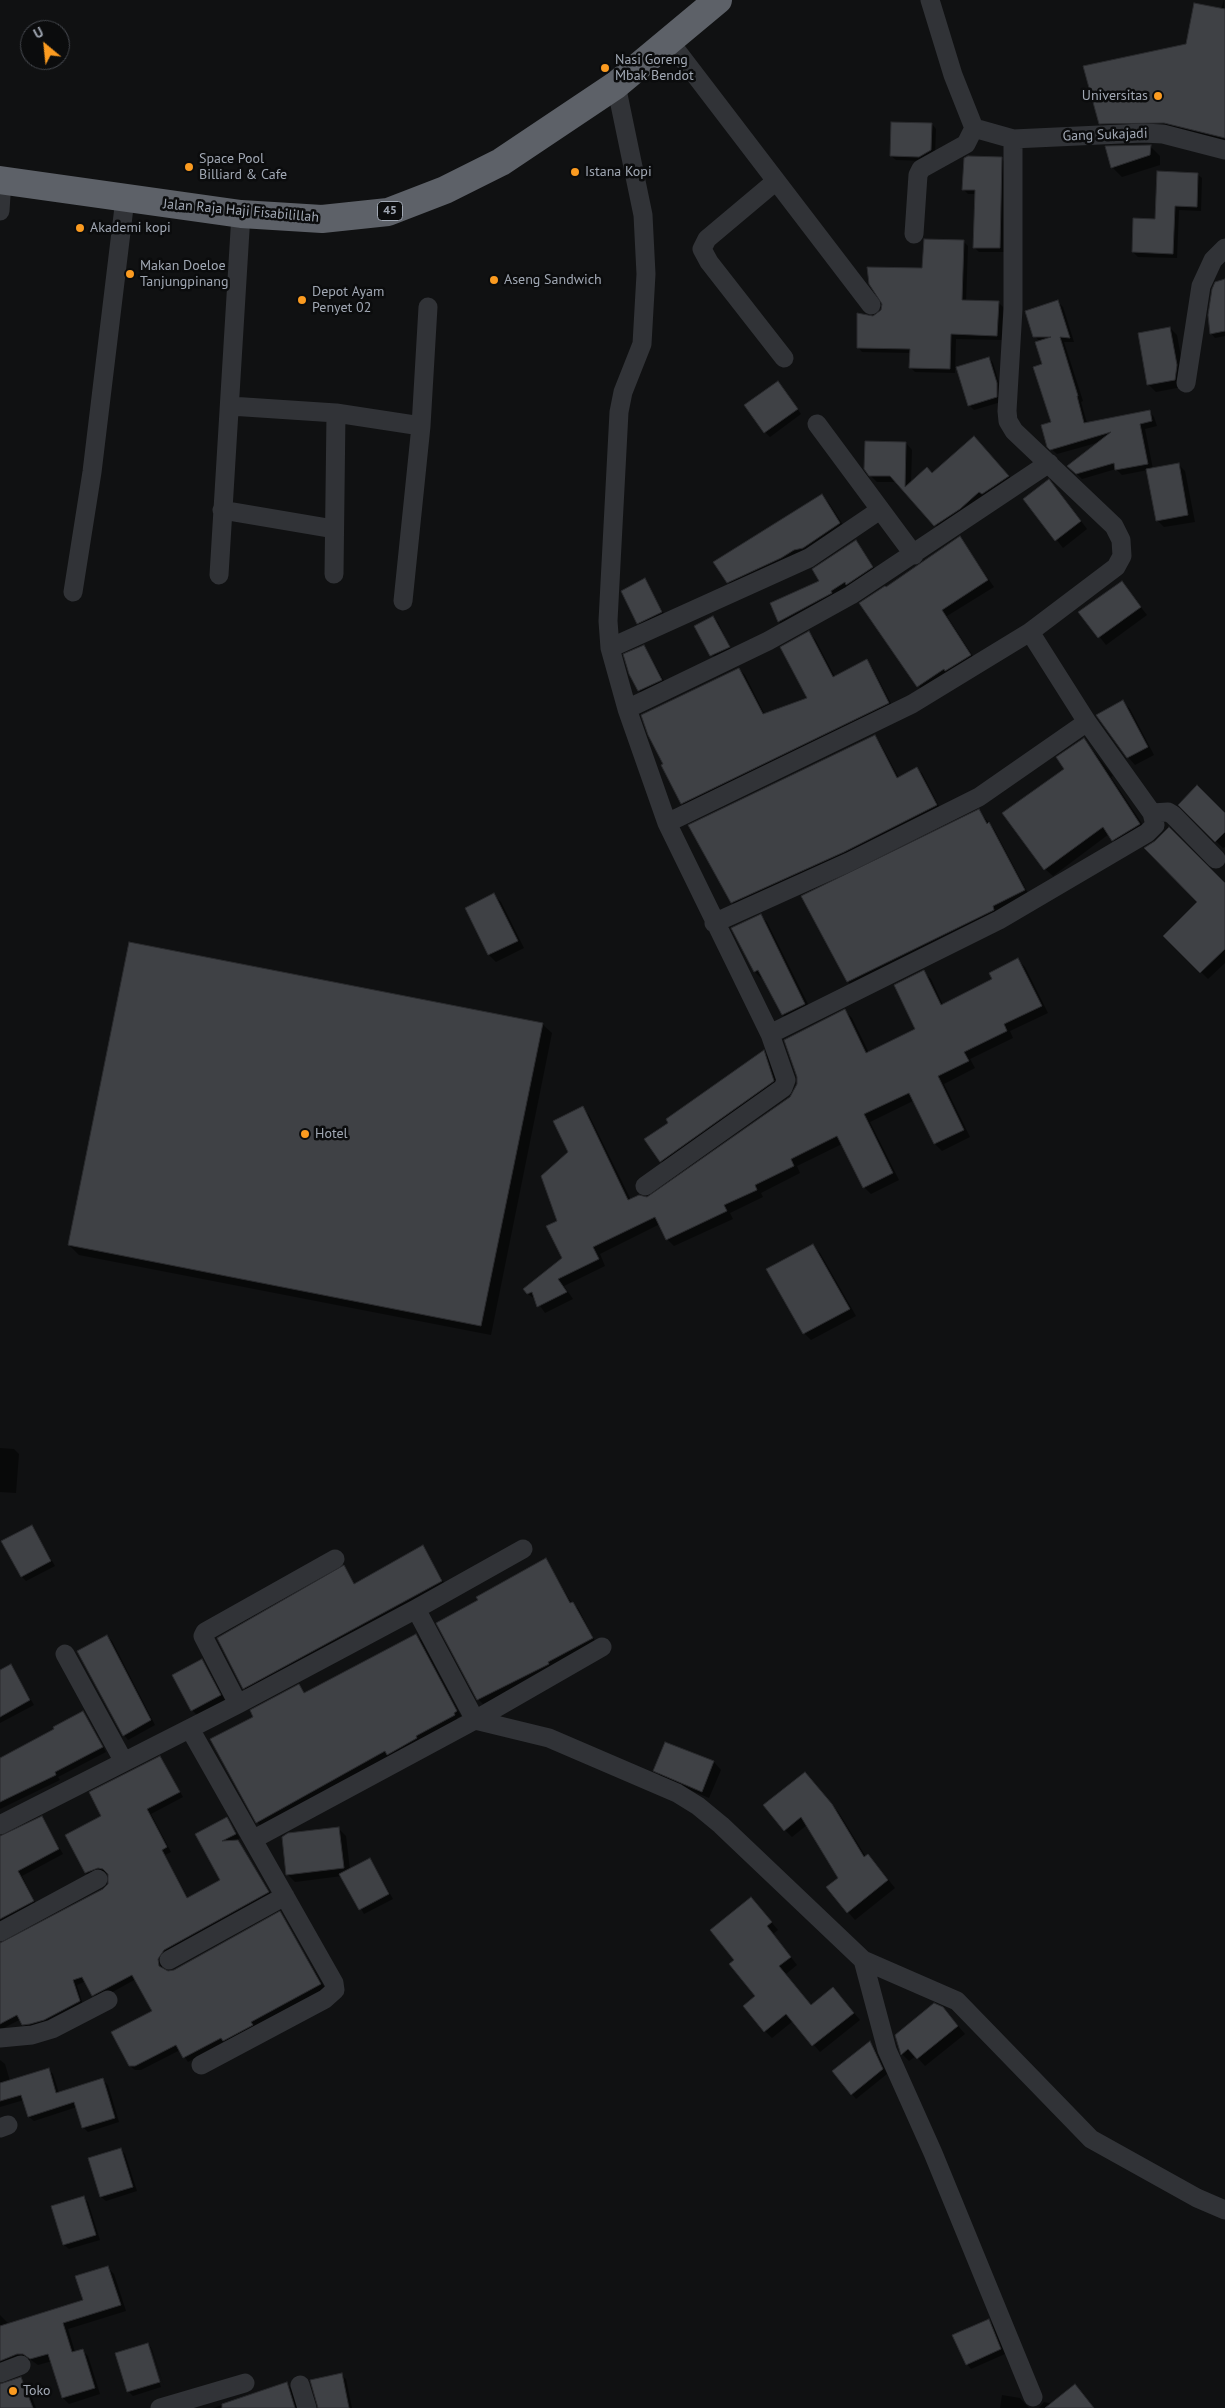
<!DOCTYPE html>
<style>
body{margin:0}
#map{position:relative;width:1225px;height:2408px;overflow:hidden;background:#101112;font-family:"PT Sans",sans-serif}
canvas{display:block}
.north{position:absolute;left:20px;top:20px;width:50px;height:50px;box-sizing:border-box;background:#0b0c0d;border:1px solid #474a50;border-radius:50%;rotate:332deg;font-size:14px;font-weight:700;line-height:20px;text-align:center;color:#a1a8b4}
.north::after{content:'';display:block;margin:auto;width:18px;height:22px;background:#fb9b20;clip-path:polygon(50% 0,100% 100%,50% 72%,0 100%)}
</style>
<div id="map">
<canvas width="1225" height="2408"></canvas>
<div class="north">U</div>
</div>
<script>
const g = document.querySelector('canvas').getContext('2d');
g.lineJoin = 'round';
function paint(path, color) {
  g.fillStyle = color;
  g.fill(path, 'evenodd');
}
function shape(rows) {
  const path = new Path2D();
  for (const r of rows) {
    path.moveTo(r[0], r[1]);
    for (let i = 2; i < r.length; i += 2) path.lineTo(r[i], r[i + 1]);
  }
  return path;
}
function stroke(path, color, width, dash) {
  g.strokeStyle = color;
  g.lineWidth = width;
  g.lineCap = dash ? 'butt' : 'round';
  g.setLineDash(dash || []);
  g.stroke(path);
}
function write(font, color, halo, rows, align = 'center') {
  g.font = font + ' "PT Sans",sans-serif';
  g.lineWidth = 5;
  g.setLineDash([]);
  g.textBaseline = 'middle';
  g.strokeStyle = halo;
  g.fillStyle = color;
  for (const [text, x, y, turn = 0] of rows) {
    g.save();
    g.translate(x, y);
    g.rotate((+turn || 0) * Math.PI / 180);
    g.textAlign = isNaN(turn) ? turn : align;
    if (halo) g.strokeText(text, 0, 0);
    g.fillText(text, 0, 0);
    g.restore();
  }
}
const shadow = shape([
 [1224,0,1225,145,1110,133,1100,123,1187,45,1221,9],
 [932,124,936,129,935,155,924,161,896,160,891,156],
 [1150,146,1160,156,1160,165,1122,177,1113,168,1107,147],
 [1001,158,1006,163,1005,252,979,252,974,247,976,194,968,194,964,190],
 [1197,174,1202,178,1201,211,1179,210,1177,258,1138,257,1133,252,1157,220],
 [963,241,968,246,966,302,998,302,1003,307,1002,340,956,339,955,373,915,372,911,368,911,353,862,352,858,347,873,317,883,309,881,298],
 [1225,280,1225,336,1215,338,1211,333],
 [1058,302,1063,307,1074,342,1064,342,1083,401,1081,402,1087,423,1149,411,1154,417,1157,426,1145,429,1153,469,1178,464,1185,471,1195,522,1164,527,1157,520,1148,470,1122,475,1116,469,1082,479,1069,466,1100,442,1057,454,1048,446,1052,423,1040,342,1035,336],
 [1170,328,1177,335,1184,373,1182,387,1156,392,1149,385],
 [989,358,993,363,1001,389,1001,402,974,410,970,406,958,368],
 [782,387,801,414,770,437,765,432],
 [906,443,912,450,911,483,932,474,981,444,1015,483,942,532,897,482,877,482,870,475],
 [1056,488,1087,529,1063,548,1025,499],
 [822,496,829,503,847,531,735,589,728,582],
 [960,538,994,587,947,616,976,661,924,693,861,604,886,589],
 [856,542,878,573,786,628,779,622,771,604,821,582],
 [644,580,666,617,642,628,638,623],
 [1121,582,1147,615,1106,645,1080,612],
 [713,618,718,622,732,652,716,660,696,626],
 [809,633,815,639,835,677,866,661,872,667,894,709,688,809,682,803,739,669,745,675,765,715,809,699],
 [644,646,666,684,643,695,639,691],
 [1123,702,1130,709,1154,755,1135,765,1128,757],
 [874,736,879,741,899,778,917,769,922,773,941,810,736,907,732,902],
 [1084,739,1113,776,1111,777,1147,831,1120,847,1109,834,1053,876,1045,869,1066,770],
 [1179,805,1225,815,1225,847,1223,848],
 [979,811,994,829,1029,895,853,987,848,982],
 [1225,885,1225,963,1208,979,1165,936],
 [494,895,501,902,524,948,496,962,489,955],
 [761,916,767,922,811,1010,789,1021,783,1015,763,977,761,978,755,972,733,928],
 [1018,960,1025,967,1048,1013,1010,1031,1013,1038,970,1059,975,1068,944,1084,970,1137,942,1151,935,1144,913,1101,870,1122,899,1180,871,1194,864,1187,842,1144,797,1166,800,1173,761,1193,763,1197,730,1213,733,1219,674,1246,667,1239,660,1224,600,1254,605,1266,564,1286,573,1299,545,1313,536,1300,528,1294,563,1259,559,1221,570,1152,582,1108,589,1115,631,1200,647,1198,791,1098,845,1011,852,1018,869,1053,917,1029,923,972,931,979,943,1005,993,980],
 [542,1024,552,1033,491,1335,79,1255,69,1245],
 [764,1052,770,1058,780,1088,668,1168,661,1161],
 [813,1246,820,1253,856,1316,811,1340,804,1333],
 [0,1448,14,1449,19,1454,16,1493,0,1492],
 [32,1527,55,1566,26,1581,22,1577],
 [422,1546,446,1586,248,1693,244,1688,344,1567,355,1584],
 [546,1559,572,1604,578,1608,596,1643,553,1669,483,1704,478,1699,438,1623,479,1601],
 [416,1635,421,1640,461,1716,457,1718,458,1720,329,1788,330,1790,262,1827,257,1822,255,1717,299,1686,305,1694],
 [107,1636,112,1641,155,1725,128,1740,124,1735],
 [202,1660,206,1665,225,1700,197,1715,192,1710],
 [11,1666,34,1705,0,1723,0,1672],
 [83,1712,106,1752,58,1777,60,1780,0,1809,0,1760,56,1730],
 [666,1743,714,1762,721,1770,709,1798,662,1778,655,1770],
 [160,1758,183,1797,151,1814,171,1852,165,1855,188,1898,222,1881,197,1834,227,1819,240,1838,237,1840,273,1897,162,1964,163,1970,168,1972,175,1971,280,1913,325,1988,188,2062,180,2050,141,2070,135,2070,130,2066,153,2012,136,1979,98,2000,86,1981,77,1985,83,2005,49,2024,28,2029,21,2019,0,2030,0,1944,6,1943,108,1886,109,1873,103,1872,90,1877,86,1873,103,1816],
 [812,1780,839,1813,866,1857,875,1863,895,1888,855,1920,848,1912,839,1878,807,1825,792,1837,785,1830],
 [42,1818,63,1854,22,1876,37,1906,0,1927,0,1837],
 [339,1829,346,1836,350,1870,370,1859,393,1899,364,1914,342,1876,295,1882,287,1874],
 [751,1898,778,1930,773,1934,797,1965,786,1974,811,2006,840,1996,860,2020,820,2052,793,2021,772,2038,765,2031,757,1997,736,1960],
 [943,2008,965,2034,925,2066,916,2056,909,2061,902,2054,896,2035],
 [870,2042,874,2047,887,2074,856,2099,852,2094],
 [0,2060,5,2064,10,2081,48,2069,53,2074,59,2093,103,2080,108,2085,119,2122,88,2132,83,2127,77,2107,34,2121,29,2117,24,2100,0,2107],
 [120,2149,125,2154,137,2191,106,2201,101,2197],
 [83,2197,88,2202,100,2240,69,2249,64,2245],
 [108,2268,114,2274,126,2311,68,2329,75,2352,82,2350,88,2356,100,2394,69,2404,63,2398,52,2361,38,2365,31,2360,24,2360,0,2371,0,2315,9,2324,85,2301],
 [989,2320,993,2325,1005,2354,971,2369,967,2364],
 [148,2344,152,2349,164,2386,151,2348,148,2348,161,2387,133,2396,128,2391],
 [341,2375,346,2379,352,2408,319,2408],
 [20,2379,27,2385,36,2408,0,2408,0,2385],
 [287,2384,292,2389,298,2408,213,2408],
 [1082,2393,1094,2408,1039,2408,1044,2402,1053,2404],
 [1002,2395,1020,2398,1029,2408,1000,2408]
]);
const building = shape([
 [1194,3,1225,9,1225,138,1164,123,1099,124,1083,66,1186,44,1194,3],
 [891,122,932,123,931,150,919,157,890,156,891,122],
 [1151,145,1150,155,1111,168,1105,146,1151,145],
 [968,156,1002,157,1000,248,973,248,975,190,962,190,964,158,968,156],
 [1157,171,1198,173,1197,207,1175,206,1173,254,1132,252,1133,218,1155,219,1157,171],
 [924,239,964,240,962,300,999,301,997,336,951,334,950,369,909,368,910,349,857,348,857,313,873,316,881,310,882,304,869,284,867,267,922,268,924,239],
 [1225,279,1225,331,1210,334,1208,315,1212,289,1215,282,1225,279],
 [1058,300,1070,338,1060,337,1078,396,1077,396,1084,423,1150,410,1152,421,1140,424,1148,464,1115,470,1114,463,1076,474,1067,466,1111,432,1050,450,1047,447,1041,425,1051,422,1033,367,1042,364,1035,342,1051,337,1033,337,1025,311,1058,300],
 [1170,327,1177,365,1175,380,1147,385,1138,333,1170,327],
 [989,357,997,383,997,397,968,406,956,367,989,357],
 [778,381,798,409,764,433,744,405,778,381],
 [974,436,1009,476,982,494,979,492,960,509,934,526,890,476,869,476,864,469,865,441,906,442,905,487,927,467,932,473,974,436],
 [1179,463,1188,515,1156,521,1146,469,1179,463],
 [1049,479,1081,521,1055,541,1023,499,1049,479],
 [822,494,840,523,803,548,794,550,781,558,727,583,713,562,822,494],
 [960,536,988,580,942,610,971,655,945,671,944,669,917,687,859,603,885,586,886,587,960,536],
 [856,540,873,567,846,585,845,582,831,591,832,593,778,622,770,603,819,581,812,569,856,540],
 [645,578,662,612,637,624,621,591,645,578],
 [1122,581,1141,607,1098,638,1078,612,1122,581],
 [713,616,730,647,710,656,694,626,713,616],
 [809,631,833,677,867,659,889,703,681,804,661,765,663,764,648,735,641,715,739,668,763,714,807,698,780,647,809,631],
 [644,645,662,680,638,691,629,674,623,654,644,645],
 [1123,700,1148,747,1127,758,1096,715,1123,700],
 [875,735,897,778,917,767,937,805,844,852,731,903,688,825,875,735],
 [1084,738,1140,824,1112,841,1103,827,1044,870,1002,813,1064,769,1056,757,1084,738],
 [1197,785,1225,813,1225,832,1215,842,1178,805,1197,785],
 [979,809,987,824,989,822,1025,890,993,906,994,910,847,982,801,896,979,809],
 [1169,827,1225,883,1225,949,1200,973,1163,936,1197,902,1144,848,1155,841,1169,827],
 [494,893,518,941,488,955,465,908,494,893],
 [761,914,805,1004,782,1015,758,970,754,972,731,928,761,914],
 [129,942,543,1023,481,1326,68,1245,129,942],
 [1018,958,1042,1006,1004,1024,1007,1031,964,1052,969,1061,938,1076,964,1130,934,1144,909,1093,864,1114,893,1173,863,1188,837,1136,791,1159,794,1166,755,1185,757,1190,724,1205,727,1211,666,1240,655,1217,593,1247,599,1259,558,1279,567,1292,537,1307,532,1292,527,1294,523,1289,562,1258,546,1226,557,1221,541,1176,568,1152,553,1121,583,1106,628,1200,639,1195,647,1197,790,1097,797,1084,797,1077,784,1040,845,1009,866,1053,915,1029,894,985,924,970,941,1005,992,979,989,973,1018,958],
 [764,1050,774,1081,660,1162,644,1139,668,1123,666,1119,764,1050],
 [813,1244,850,1309,803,1334,766,1269,813,1244],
 [32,1525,51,1561,21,1577,1,1541,32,1525],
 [423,1545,442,1581,243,1689,217,1638,344,1565,354,1584,423,1545],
 [546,1558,570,1603,573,1602,593,1638,548,1662,549,1664,477,1700,436,1623,478,1600,476,1597,546,1558],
 [416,1634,457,1711,454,1713,455,1715,416,1736,417,1738,387,1755,385,1751,256,1823,210,1739,253,1717,250,1710,299,1684,304,1693,416,1634],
 [107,1635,151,1720,123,1736,77,1651,107,1635],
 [202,1659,221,1695,191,1711,172,1675,202,1659],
 [11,1664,30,1700,0,1717,0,1670,11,1664],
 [83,1711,103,1747,55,1772,56,1775,0,1802,0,1758,54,1729,53,1727,83,1711],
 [665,1742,714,1761,702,1792,653,1771,665,1742],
 [160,1756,180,1792,147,1809,167,1847,162,1850,187,1898,220,1880,195,1834,227,1817,236,1834,222,1841,238,1840,269,1892,164,1950,158,1959,159,1966,168,1971,174,1970,280,1911,321,1984,251,2022,253,2025,223,2041,221,2038,183,2058,176,2045,135,2066,129,2066,111,2032,152,2011,132,1975,92,1996,82,1977,73,1980,80,2001,44,2020,30,2024,22,2025,17,2015,0,2024,0,1943,103,1889,108,1884,108,1874,103,1869,98,1868,85,1873,65,1835,101,1816,89,1792,160,1756],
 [805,1772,832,1804,864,1857,868,1854,888,1880,847,1913,826,1887,838,1878,801,1817,784,1831,763,1805,805,1772],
 [42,1816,59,1849,18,1871,34,1901,0,1919,0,1836,42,1816],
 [339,1827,344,1868,286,1875,282,1837,288,1833,339,1827],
 [370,1858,389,1894,359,1910,339,1874,370,1858],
 [751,1897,772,1922,767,1926,791,1957,779,1966,811,2005,833,1987,854,2013,812,2046,786,2014,764,2032,743,2006,755,1996,729,1964,734,1960,710,1930,751,1897],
 [934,2003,943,2007,958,2026,917,2059,908,2049,901,2055,895,2035,934,2003],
 [870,2041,883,2069,851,2095,832,2071,870,2041],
 [49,2068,56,2093,103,2078,115,2118,82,2128,74,2102,28,2117,21,2095,0,2101,0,2083,49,2068],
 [121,2148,133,2187,100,2197,88,2158,121,2148],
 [84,2196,96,2235,63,2245,51,2206,84,2196],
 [108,2266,121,2305,63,2323,72,2352,83,2349,95,2388,62,2398,48,2354,30,2359,23,2354,17,2354,0,2361,0,2326,83,2300,75,2276,108,2266],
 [989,2319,1001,2349,966,2365,952,2335,989,2319],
 [148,2343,160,2382,127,2392,115,2353,148,2343],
 [342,2373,349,2408,318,2408,310,2380,342,2373],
 [21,2377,33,2408,0,2408,0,2384,21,2377],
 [287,2382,295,2408,222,2408,222,2404,287,2382],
 [1075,2384,1094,2408,1045,2408,1075,2384]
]);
const minor = shape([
 [930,0,953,75,974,128,1013,139,1143,133,1163,134,1225,150],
 [670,42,871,305],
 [616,85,643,215,646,274,642,344,623,392,619,412,608,621,610,648,627,709,667,823,770,1034,786,1080,783,1088,645,1186],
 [776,181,707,239,702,249,709,262,784,358],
 [0,211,2,180],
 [914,234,918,175,921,169,966,144,974,128],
 [1186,383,1201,286,1213,260,1225,248],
 [230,406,336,413,421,426],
 [817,424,914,555],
 [222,510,334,529],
 [334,574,336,413],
 [219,575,241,214],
 [73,592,92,472,125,199],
 [403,601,421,426,428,307],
 [610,648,809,558,880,510],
 [627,709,768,641,851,595,1049,463],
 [1152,813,1168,812,1173,815,1216,859],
 [667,823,912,704,1030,632,1116,567,1122,556,1121,540,1114,526,1014,431,1008,421,1007,411,1013,309,1013,139],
 [714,923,849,862,979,797,1087,722],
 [770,1034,999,920,1147,833,1155,825,1152,813,1087,722,1030,632],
 [416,1609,475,1720,549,1738,677,1793,698,1806,721,1825,863,1960,887,2050,933,2153,1033,2397],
 [65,1654,124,1762],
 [238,1704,205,1640,203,1636,205,1632,335,1559],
 [190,1729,334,1983,335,1990,325,1999,201,2065],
 [0,1825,238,1704,416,1609,523,1549],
 [254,1839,475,1720,602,1647],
 [0,1932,98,1879],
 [169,1960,285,1896],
 [863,1960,957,2001,1091,2139,1197,2198,1225,2210],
 [0,2038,32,2035,52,2029,108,2000],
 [0,2128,8,2125],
 [0,2373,21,2365],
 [300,2385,307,2408],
 [160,2408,245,2383]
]);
const highway = shape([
 [0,180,241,214,322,219,388,212,445,190,501,162,616,85,718,0]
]);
const markers = [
 [605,68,5,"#fb9b20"],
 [1158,96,5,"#fb9b20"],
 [189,167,5,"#fb9b20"],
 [575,172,5,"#fb9b20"],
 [80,228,5,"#fb9b20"],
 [130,274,5,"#fb9b20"],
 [494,280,5,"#fb9b20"],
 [302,300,5,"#fb9b20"],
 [305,1134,5,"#fb9b20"],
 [13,2391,5,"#fb9b20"]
];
const shields = [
 [390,211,25]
];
const shieldNames = [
 ["45",390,211]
];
const poiNames = [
 ["Nasi Goreng",615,60],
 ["Mbak Bendot",615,76],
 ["Universitas",1148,96,"right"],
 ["Space Pool",199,159],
 ["Billiard & Cafe",199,175],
 ["Istana Kopi",585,172],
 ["Akademi kopi",90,228],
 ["Makan Doeloe",140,266],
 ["Tanjungpinang",140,282],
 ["Aseng Sandwich",504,280],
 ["Depot Ayam",312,292],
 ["Penyet 02",312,308],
 ["Hotel",315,1134],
 ["Toko",23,2391]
];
const streetNames = [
 ["Gang Sukajadi",1105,135,-2],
 ["Jalan Raja Haji Fisabilillah",241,211,5]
];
paint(shadow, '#0007');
paint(building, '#3f4145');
stroke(building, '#2a2b2e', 1);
stroke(minor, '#313337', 19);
stroke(highway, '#5d6168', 28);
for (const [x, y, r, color] of markers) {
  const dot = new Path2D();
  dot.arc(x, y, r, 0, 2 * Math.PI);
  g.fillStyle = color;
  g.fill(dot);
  stroke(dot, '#0b0c0d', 2);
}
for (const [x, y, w] of shields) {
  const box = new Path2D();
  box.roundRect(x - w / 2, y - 9.5, w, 19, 4);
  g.fillStyle = '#0b0c0d';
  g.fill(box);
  stroke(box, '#a1a8b4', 1);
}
write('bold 12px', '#a1a8b4', null, shieldNames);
write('14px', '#a1a8b4', '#0b0c0d', poiNames, 'left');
write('14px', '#a1a8b4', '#0b0c0d', streetNames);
</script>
